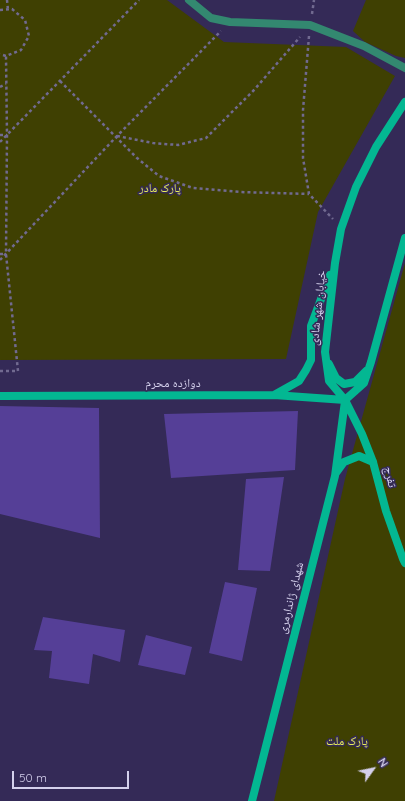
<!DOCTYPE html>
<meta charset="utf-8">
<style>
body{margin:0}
#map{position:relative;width:405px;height:801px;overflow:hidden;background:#342a57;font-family:Quicksand,sans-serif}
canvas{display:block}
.north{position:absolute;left:353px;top:749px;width:40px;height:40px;-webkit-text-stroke:3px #342a57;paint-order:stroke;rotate:57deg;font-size:11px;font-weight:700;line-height:16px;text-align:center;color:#d4d0ec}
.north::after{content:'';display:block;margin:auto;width:14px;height:18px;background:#d4d0ec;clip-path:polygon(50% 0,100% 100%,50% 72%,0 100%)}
.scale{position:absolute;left:12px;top:771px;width:117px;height:18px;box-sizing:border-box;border:2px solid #d4d0ec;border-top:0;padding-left:5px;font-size:12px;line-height:14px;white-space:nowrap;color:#d4d0ec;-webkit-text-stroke:3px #342a57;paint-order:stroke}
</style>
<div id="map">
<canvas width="405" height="801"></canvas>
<div class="north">N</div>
<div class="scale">50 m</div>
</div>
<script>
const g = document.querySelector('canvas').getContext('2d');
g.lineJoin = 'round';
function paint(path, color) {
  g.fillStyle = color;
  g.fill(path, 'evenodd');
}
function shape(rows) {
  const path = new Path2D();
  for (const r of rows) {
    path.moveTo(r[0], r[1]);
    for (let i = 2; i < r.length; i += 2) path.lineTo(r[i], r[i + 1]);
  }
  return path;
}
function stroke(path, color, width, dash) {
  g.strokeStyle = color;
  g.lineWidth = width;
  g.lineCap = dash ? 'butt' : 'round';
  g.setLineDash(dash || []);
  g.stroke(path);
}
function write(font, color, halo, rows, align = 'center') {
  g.font = font + ' Quicksand,"Noto Naskh Arabic",sans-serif';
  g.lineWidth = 3;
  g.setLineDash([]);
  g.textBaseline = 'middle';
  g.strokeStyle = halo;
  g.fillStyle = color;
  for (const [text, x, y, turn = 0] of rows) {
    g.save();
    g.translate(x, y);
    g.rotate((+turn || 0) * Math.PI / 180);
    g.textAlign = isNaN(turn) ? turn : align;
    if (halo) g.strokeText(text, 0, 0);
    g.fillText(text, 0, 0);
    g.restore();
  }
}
const green = shape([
 [0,0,167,0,224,42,346,47,395,76,318,212,286,359,0,360],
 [366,0,405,0,405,58,396,56,365,42,353,31],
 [405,263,405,801,274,801,345,479]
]);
const building = shape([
 [0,406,99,408,100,538,0,514],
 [298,411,295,470,171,478,164,414],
 [284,477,270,571,238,570,246,479],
 [225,582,257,588,242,661,209,653],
 [43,617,125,630,120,662,93,654,89,684,49,678,52,651,34,650],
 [146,635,192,647,185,675,138,665]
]);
const path = shape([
 [7,0,8,10],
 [0,10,12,9,25,20,29,36,21,50,6,56,0,54],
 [312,14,314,0],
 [309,36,303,110,303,158,309,194,333,219],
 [60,81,137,158,159,176,193,188,240,192,309,194],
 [0,87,6,84],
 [0,135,7,135],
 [117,136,153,143,178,145,206,138,254,90,300,37],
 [0,142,139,0],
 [0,254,6,254],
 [0,260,117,136,221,31],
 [0,371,18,371,6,254,7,135,6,56]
]);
const lane = shape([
 [189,0,211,18,230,22,310,25,364,46,405,68]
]);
const secondary = shape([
 [405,102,376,147,356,187,341,229,335,263,325,352,329,381,345,400,362,434,373,462,386,511,403,559,405,563],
 [329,364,336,378,344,384,355,382,366,371],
 [274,395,299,381,306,370,311,360,311,326,330,275],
 [0,396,274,395,345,400],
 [345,400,364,383,371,362,405,238],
 [336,473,344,462,359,456,373,462],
 [252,801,335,476,345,401]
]);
const parkNames = [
 ["پارک مادر",160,188],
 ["پارک ملت",347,741]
];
const streetNames = [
 ["خیابان شهر شادی",318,308,-84],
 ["دوازده محرم",173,383],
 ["تفرج",390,477,76],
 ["شهدای ژاندارمری",291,598,-76]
];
paint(green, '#3f4002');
paint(building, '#553f97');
stroke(path, '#716a90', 2.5, [3, 3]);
stroke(lane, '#338870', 8);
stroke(secondary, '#03b792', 8);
write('12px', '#e8ee58', '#342a57', parkNames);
write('12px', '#d4d0ec', '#342a57', streetNames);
</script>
